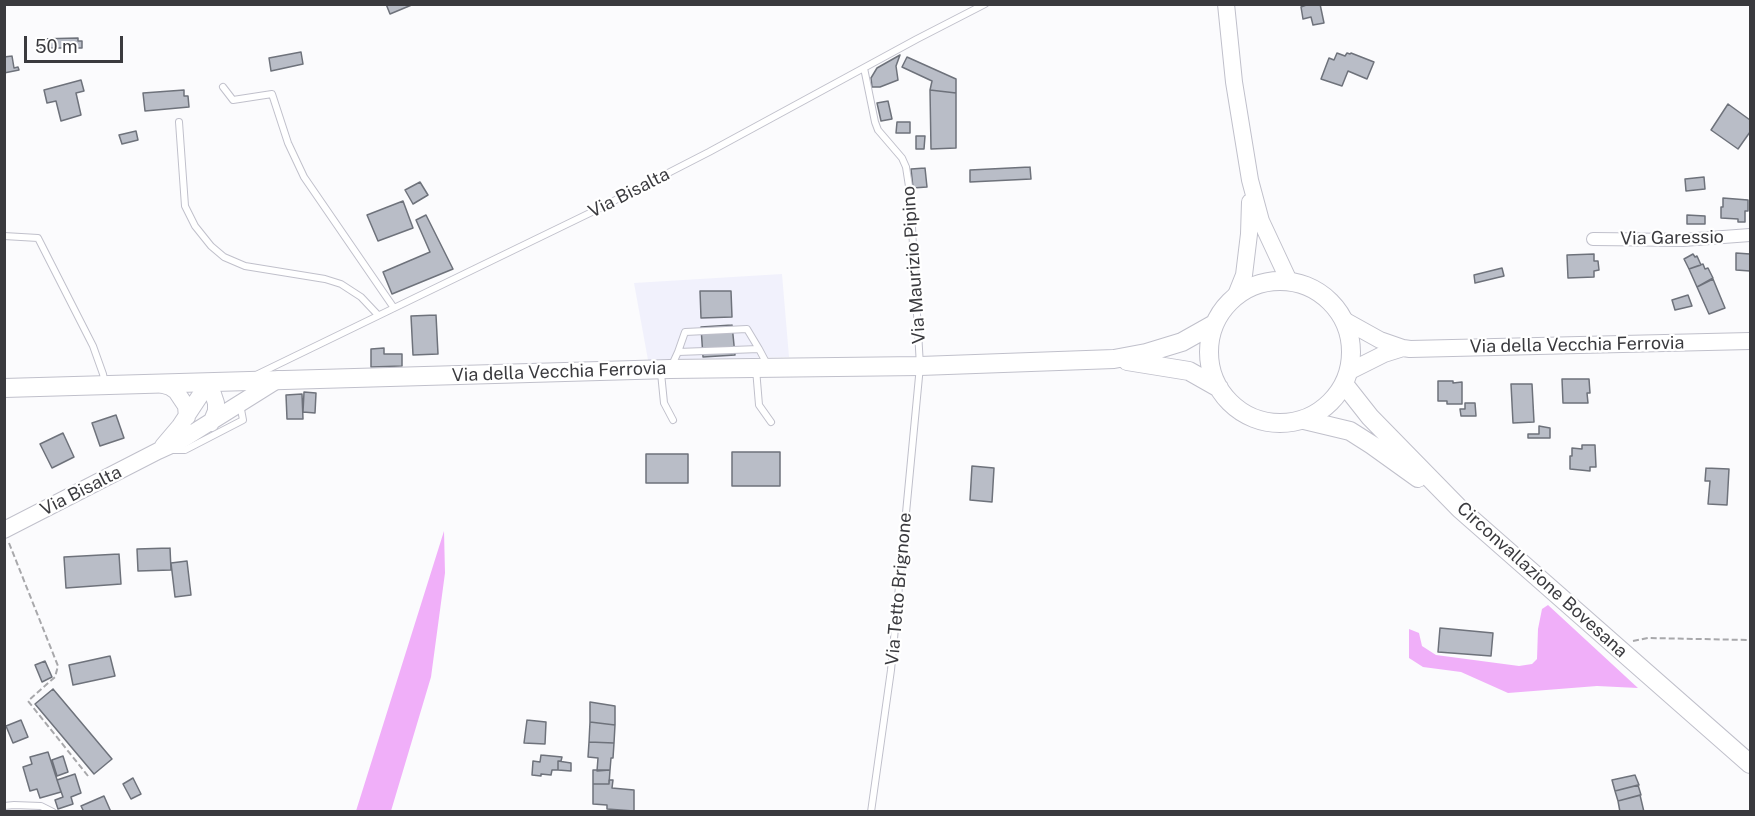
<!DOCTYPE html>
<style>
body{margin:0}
#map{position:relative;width:1755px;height:816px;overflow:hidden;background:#fbfbfd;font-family:"Public Sans",sans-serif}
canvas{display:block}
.frame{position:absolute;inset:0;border:6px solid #3a3a3e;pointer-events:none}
.scale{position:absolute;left:24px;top:36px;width:99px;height:27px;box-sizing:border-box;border:3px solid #3a3a3e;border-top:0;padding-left:8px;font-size:18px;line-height:21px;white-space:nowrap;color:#3a3a3e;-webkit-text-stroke:4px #fff;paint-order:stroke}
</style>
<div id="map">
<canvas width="1755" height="816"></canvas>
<div class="frame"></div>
<div class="scale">50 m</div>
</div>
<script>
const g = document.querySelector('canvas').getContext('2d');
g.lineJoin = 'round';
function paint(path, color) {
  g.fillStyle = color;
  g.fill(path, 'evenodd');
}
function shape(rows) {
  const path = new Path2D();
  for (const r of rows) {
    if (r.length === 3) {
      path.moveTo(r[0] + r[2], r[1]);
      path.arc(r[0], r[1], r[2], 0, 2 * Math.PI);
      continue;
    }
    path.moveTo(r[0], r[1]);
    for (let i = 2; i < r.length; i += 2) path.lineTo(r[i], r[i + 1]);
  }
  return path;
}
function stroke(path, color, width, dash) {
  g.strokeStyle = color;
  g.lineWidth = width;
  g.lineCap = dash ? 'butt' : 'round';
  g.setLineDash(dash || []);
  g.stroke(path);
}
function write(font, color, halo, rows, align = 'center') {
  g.font = font + ' "Public Sans",sans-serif';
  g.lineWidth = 4.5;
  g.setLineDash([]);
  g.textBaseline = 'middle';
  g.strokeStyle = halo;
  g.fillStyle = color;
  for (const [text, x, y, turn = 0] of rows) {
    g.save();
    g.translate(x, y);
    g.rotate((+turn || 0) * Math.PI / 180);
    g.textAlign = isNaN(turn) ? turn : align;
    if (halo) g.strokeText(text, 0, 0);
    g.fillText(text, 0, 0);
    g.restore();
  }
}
const built = shape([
 [782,274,789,357,648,360,634,283]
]);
const forest = shape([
 [444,531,445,573,431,677,391,811,356,811],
 [1548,605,1638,688,1597,686,1508,693,1461,672,1423,667,1409,658,1409,629,1419,633,1422,646,1436,655,1519,666,1532,664,1537,659,1538,629,1542,609]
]);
const building = shape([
 [386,4,414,4,390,14,386,4],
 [1309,4,1320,4,1324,23,1313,25,1311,17,1303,19,1301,7,1309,4],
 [78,38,78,41,82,41,82,48,38,48,38,39,78,38],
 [301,52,303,64,271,71,269,58,301,52],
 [1337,53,1345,56,1347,53,1350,54,1351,53,1374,62,1367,79,1348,71,1342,86,1321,79,1329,58,1334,60,1337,53],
 [900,55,896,66,898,80,880,87,872,87,871,78,877,68,900,55],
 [12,56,14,68,18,67,19,70,4,73,4,57,12,56],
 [907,57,956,79,956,93,930,90,932,81,902,67,907,57],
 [81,80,84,91,76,93,81,115,61,121,56,101,47,103,44,90,81,80],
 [184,90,184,96,188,96,189,107,145,111,143,93,184,90],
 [930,90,956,93,956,148,931,149,930,90],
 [888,101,892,119,881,121,877,103,888,101],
 [1728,104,1750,120,1750,132,1738,149,1711,130,1728,104],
 [897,122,910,122,910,133,896,133,897,122],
 [136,131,138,140,122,144,119,135,136,131],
 [916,136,925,136,924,149,916,149,916,136],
 [1030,167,1031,179,970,182,970,170,1030,167],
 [925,168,927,187,913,188,911,169,925,168],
 [1704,177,1705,189,1686,191,1685,179,1704,177],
 [420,182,428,195,413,204,405,190,420,182],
 [1723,198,1748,200,1748,211,1745,211,1745,222,1738,222,1738,219,1721,218,1721,207,1723,207,1723,198],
 [403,201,413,228,378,241,367,215,403,201],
 [426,215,453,269,392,294,383,272,430,252,416,220,426,215],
 [1687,215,1705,216,1705,224,1687,224,1687,215],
 [1736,253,1750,254,1750,271,1736,270,1736,253],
 [1594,254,1594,261,1598,261,1599,270,1594,271,1594,277,1568,278,1567,255,1594,254],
 [1693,254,1695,257,1697,256,1701,265,1689,269,1684,259,1693,254],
 [1703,264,1705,269,1708,268,1713,278,1697,287,1689,269,1703,264],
 [1502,268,1504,276,1475,283,1474,275,1502,268],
 [1713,279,1725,308,1709,314,1697,287,1713,279],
 [700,291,731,291,732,317,701,318,700,291],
 [1688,295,1692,306,1675,310,1672,300,1688,295],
 [436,315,438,354,413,355,411,316,436,315],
 [732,325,735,355,703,357,701,327,732,325],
 [384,348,384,354,402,354,402,366,371,367,371,349,384,348],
 [1562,379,1589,379,1590,393,1587,393,1588,403,1563,403,1562,379],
 [1438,381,1453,381,1453,383,1462,382,1462,404,1447,404,1447,401,1438,401,1438,381],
 [1511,384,1532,384,1534,422,1513,423,1511,384],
 [304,392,316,393,315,413,303,412,304,392],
 [302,394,303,419,287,419,286,395,302,394],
 [1465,403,1475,403,1476,416,1461,416,1460,409,1465,409,1465,403],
 [116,415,124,438,100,446,92,423,116,415],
 [1539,426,1550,428,1550,438,1528,438,1528,434,1539,434,1539,426],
 [63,433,74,457,52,468,40,444,63,433],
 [1582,445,1595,445,1596,467,1590,467,1590,471,1570,469,1570,456,1572,456,1572,448,1582,449,1582,445],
 [732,452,780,452,780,486,732,486,732,452],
 [646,454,688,454,688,483,646,483,646,454],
 [972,466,994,468,992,502,970,500,972,466],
 [1706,468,1729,469,1727,505,1708,504,1710,481,1705,481,1706,468],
 [170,548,171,570,138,571,137,549,170,548],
 [119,554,121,584,66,588,64,557,119,554],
 [187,561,191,595,175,597,171,563,187,561],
 [1440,628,1493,633,1491,656,1438,652,1440,628],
 [110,656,115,676,73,685,69,665,110,656],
 [45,661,52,677,42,682,35,665,45,661],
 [53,689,112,759,94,774,35,704,53,689],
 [590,702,615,706,615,725,590,722,590,702],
 [21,720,28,737,13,743,6,726,21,720],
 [527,720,546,722,545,744,524,743,527,720],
 [590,722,615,725,614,743,589,742,590,722],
 [589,742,614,743,613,758,611,758,610,770,597,771,598,758,588,757,589,742],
 [48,752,61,792,40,798,37,789,30,791,23,767,32,764,30,757,48,752],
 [541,755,562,757,561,761,558,761,558,770,552,770,551,775,541,774,541,776,532,775,533,761,540,762,541,755],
 [63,756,68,772,57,776,52,760,63,756],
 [558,761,571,763,571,771,558,770,558,761],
 [593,770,610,770,609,784,593,784,593,770],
 [75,774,81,793,71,797,73,804,58,809,55,800,63,797,57,780,75,774],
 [1635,775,1639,785,1615,791,1612,780,1635,775],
 [133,778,141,794,131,799,123,784,133,778],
 [609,780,613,780,612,788,634,790,634,811,607,809,607,805,593,804,593,784,609,784,609,780],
 [1638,785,1641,795,1618,801,1615,791,1638,785],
 [1640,795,1644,812,1620,812,1618,801,1640,795],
 [104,796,111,812,84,812,81,806,104,796]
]);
const path = shape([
 [9,543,58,666,55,677,28,701,88,776],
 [1633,641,1648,638,1750,640]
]);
const lane = shape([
 [864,68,875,122,878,130,902,158,906,167,910,193,920,366,891,670,871,812],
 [223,87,233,100,272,94,288,143,304,177,394,308],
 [179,122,185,206,195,226,211,246,224,257,245,266,325,279,341,284,361,297,378,315],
 [4,236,38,238,93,346,103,374,105,384],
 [678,352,685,332,747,329,759,349],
 [672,365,678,352,759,349,768,366],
 [756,369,759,405,771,422],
 [661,373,664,403,673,420],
 [256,375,596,210,709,152,917,39,985,4],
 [174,450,185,450,243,420,240,404],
 [4,806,14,805,41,806,53,812]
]);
const street = shape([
 [1593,239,1683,240,1750,235]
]);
const secondary = shape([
 [1226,4,1234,82,1250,180,1261,221,1289,281],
 [1236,295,1244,275,1249,234,1250,202],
 [1344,320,1380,340,1403,348,1410,349,1750,341],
 [1350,371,1384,354,1403,348],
 [209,382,216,403,216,411,211,423],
 [160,384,170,387,176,391,186,406,187,417],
 [163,446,180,426,209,382],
 [4,530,158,451,180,441,279,379]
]);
const primary = shape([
 [1280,352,71],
 [1127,361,1189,371,1219,388],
 [1344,384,1370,417,1460,509,1750,764],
 [4,388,670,369,920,366,1114,359,1146,353,1182,342,1214,324],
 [1304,420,1350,431,1372,445,1418,478]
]);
const streetNames = [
 ["Via Bisalta",629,193,-27],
 ["Via Garessio",1672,238,-1],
 ["Via Maurizio Pipino",914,265,-94],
 ["Via della Vecchia Ferrovia",1577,345,-1],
 ["Via della Vecchia Ferrovia",559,372,-2],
 ["Via Bisalta",81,491,-27],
 ["Circonvallazione Bovesana",1542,580,42],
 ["Via Tetto Brignone",899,589,-85]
];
paint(built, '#f1f1fc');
paint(forest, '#f0aff9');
paint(building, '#b9bdc7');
stroke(building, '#6e727b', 1.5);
stroke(lane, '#c0c0cb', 8);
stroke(street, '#c0c0cb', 14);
stroke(secondary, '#c0c0cb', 18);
stroke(primary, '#c0c0cb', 20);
stroke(path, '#a8a8ab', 2, [6, 3]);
stroke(lane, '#fff', 6);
stroke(street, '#fff', 12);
stroke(secondary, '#fff', 16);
stroke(primary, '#fff', 18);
write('18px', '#3a3a3e', '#fff', streetNames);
</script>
